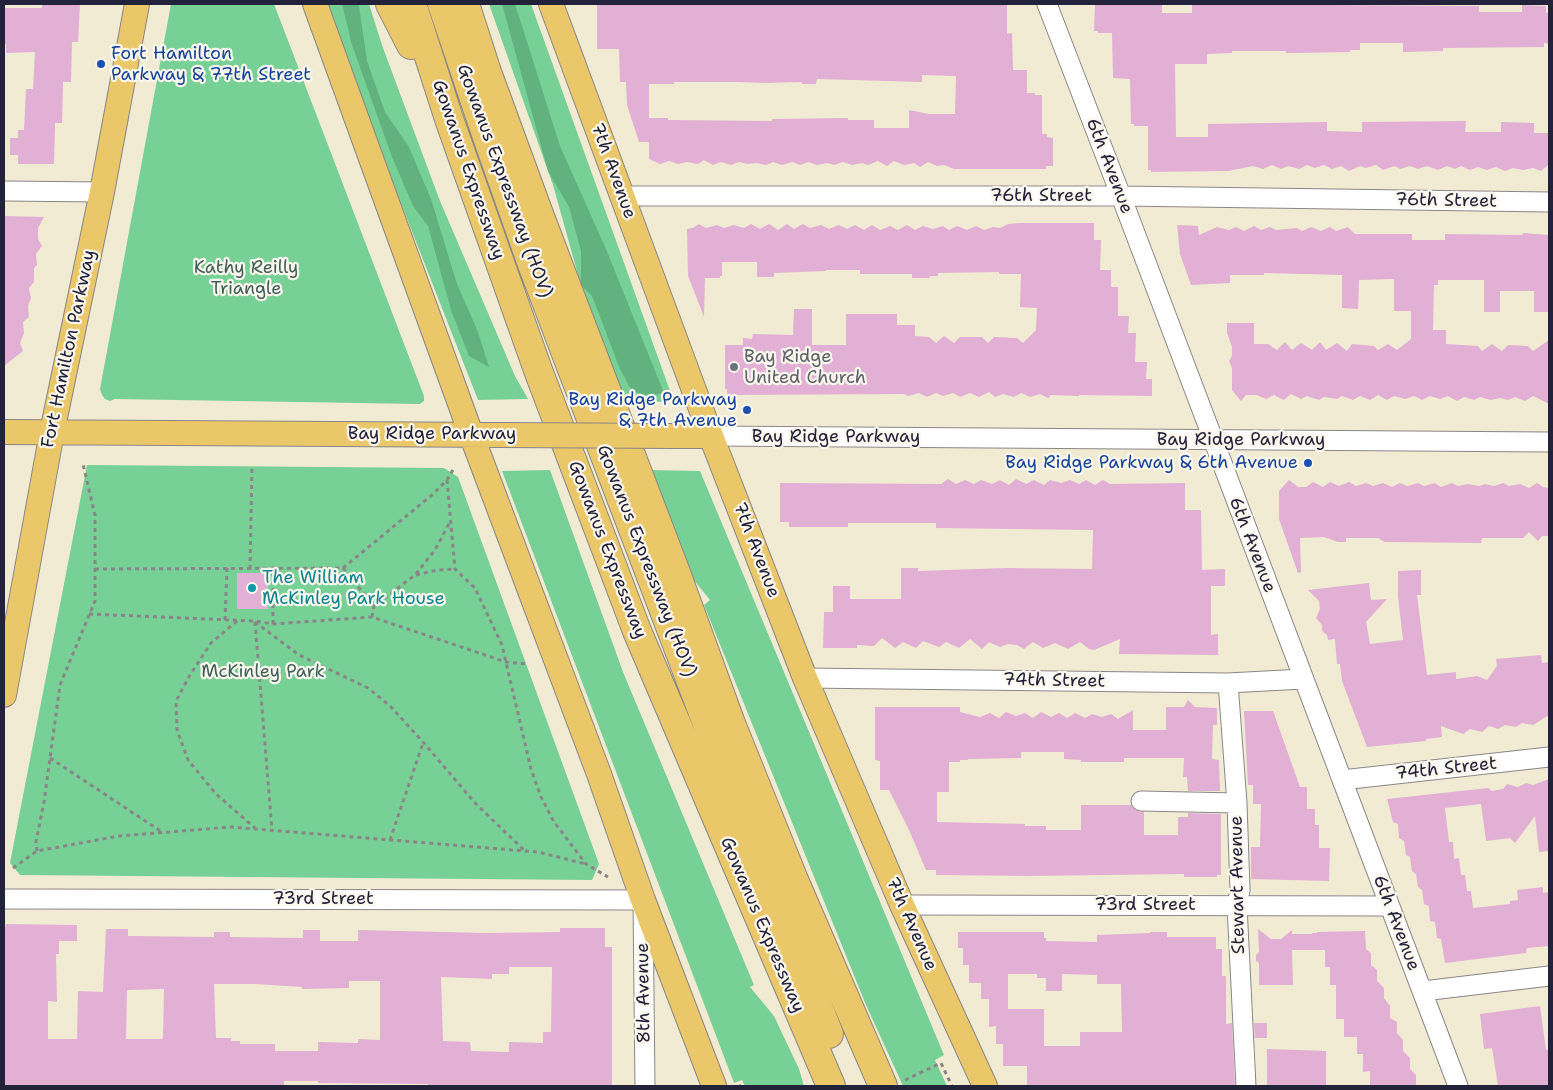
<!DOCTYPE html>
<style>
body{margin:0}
#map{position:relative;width:1553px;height:1090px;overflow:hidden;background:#f2ebd3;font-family:"Shantell Sans",sans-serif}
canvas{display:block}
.frame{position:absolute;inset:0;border:5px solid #22223b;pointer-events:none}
</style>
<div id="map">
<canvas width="1553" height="1090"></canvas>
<div class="frame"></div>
</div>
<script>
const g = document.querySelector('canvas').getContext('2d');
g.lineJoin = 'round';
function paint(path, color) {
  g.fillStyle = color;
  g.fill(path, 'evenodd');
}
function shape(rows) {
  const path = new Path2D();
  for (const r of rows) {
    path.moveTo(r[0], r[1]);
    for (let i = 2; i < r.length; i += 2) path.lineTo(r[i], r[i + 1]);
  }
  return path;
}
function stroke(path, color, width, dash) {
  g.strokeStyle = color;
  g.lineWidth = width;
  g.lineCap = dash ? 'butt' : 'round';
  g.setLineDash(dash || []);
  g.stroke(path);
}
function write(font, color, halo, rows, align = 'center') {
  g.font = font + ' "Shantell Sans",sans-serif';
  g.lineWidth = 4.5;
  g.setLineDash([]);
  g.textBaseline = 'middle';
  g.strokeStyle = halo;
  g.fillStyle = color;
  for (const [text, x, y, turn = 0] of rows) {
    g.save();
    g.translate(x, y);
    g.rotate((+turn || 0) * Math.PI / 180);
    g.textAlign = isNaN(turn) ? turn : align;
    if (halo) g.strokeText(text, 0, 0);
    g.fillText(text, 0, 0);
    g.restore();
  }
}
const green = shape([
 [171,4,274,4,424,396,424,401,420,404,115,399,110,401,105,399,102,395,100,389],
 [327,4,369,4,383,48,440,201,515,376,528,399,478,400,384,160],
 [489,4,531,4,674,402,622,401,585,300,553,185],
 [87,465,444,468,458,477,599,864,592,880,20,875,10,863],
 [550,470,623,672,754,985,750,987,774,1016,799,1069,804,1086,745,1086,742,1080,734,1083,502,471],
 [647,470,700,471,944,1055,935,1060,947,1086,903,1086,866,1005,704,605,710,600,689,574]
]);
const forest = shape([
 [342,4,358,4,359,6,367,61,385,112,409,147,431,199,457,284,478,332,489,367,469,356,451,310,428,226,413,206,392,157,352,45],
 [502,4,515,4,560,146,606,249,664,393,648,396,632,391,620,369,592,296,581,285,581,251,569,207,548,171]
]);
const building = shape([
 [42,4,80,4,78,42,72,42,71,82,63,82,62,123,55,123,54,164,18,164,18,155,10,155,10,138,18,138,18,130,24,130,26,89,33,89,35,52,6,53,6,44,4,44,4,8,42,8],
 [597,4,1007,4,1007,34,1012,33,1013,70,1027,70,1027,93,1035,93,1035,95,1042,95,1042,134,1047,134,1047,137,1053,138,1053,166,1046,166,1046,169,954,169,944,165,937,166,928,162,920,167,914,163,904,165,894,161,887,166,878,161,868,165,862,163,852,165,843,162,834,165,827,163,817,165,809,162,800,165,793,162,782,165,773,162,766,165,757,163,748,164,739,162,731,165,721,162,713,165,704,160,698,164,687,162,678,164,669,161,660,164,649,159,649,142,639,142,627,105,626,82,620,82,619,49,597,49],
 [922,75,956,76,955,114,929,114,909,110,909,128,874,128,874,120,848,120,848,118,772,119,772,121,668,120,668,118,649,118,649,84,674,84,674,82,737,82,765,83,802,82,802,84,816,84,817,79,922,82],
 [1095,4,1162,4,1162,13,1192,13,1192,4,1479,6,1479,12,1522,12,1522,5,1546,6,1546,13,1549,13,1549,44,1544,43,1544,47,1443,48,1443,51,1403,52,1403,43,1360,43,1360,50,1350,50,1350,52,1297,53,1286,53,1286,51,1232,51,1232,53,1207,54,1207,64,1175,64,1176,137,1208,137,1208,124,1327,122,1327,131,1362,132,1362,122,1466,121,1465,132,1501,132,1501,122,1534,123,1534,133,1549,133,1549,164,1541,171,1533,168,1523,170,1513,168,1505,171,1496,167,1487,170,1478,167,1470,170,1461,166,1455,169,1447,166,1438,170,1427,166,1418,169,1410,166,1400,169,1395,166,1383,170,1376,165,1366,168,1360,166,1349,171,1341,166,1332,169,1324,165,1315,168,1307,165,1299,169,1288,166,1281,169,1272,165,1263,169,1253,166,1228,171,1151,172,1151,170,1148,170,1148,126,1134,126,1134,124,1131,124,1130,79,1113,78,1112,33,1098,33,1098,31,1094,31],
 [4,216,44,217,38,228,38,239,42,246,36,254,37,265,34,268,34,282,29,288,31,298,28,306,29,317,23,322,24,333,20,343,23,351,4,366],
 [1019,223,1094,223,1094,240,1101,240,1100,270,1111,270,1111,287,1118,287,1118,316,1129,316,1128,333,1136,333,1135,362,1147,362,1146,379,1152,379,1152,396,1079,395,1079,396,1051,395,1048,398,1040,394,1030,397,1021,393,1014,397,1003,394,995,397,989,392,979,397,970,393,960,397,953,393,943,396,936,393,927,397,919,393,908,396,904,394,727,395,727,389,725,389,725,345,743,345,743,338,752,339,753,334,793,335,794,309,812,309,812,345,846,345,846,314,897,314,897,325,915,325,915,336,929,337,936,343,944,336,954,343,960,337,982,337,988,343,994,337,1017,338,1023,343,1036,330,1037,308,1020,307,1021,274,999,274,999,272,938,273,938,276,929,276,930,278,912,278,912,274,860,274,860,270,826,270,826,271,774,273,774,277,757,277,757,262,722,262,722,276,720,276,720,278,705,278,704,317,688,276,687,229,693,228,699,224,706,228,717,225,724,228,734,225,744,228,751,224,760,229,769,224,778,230,787,224,794,229,803,224,810,228,821,225,829,229,839,225,847,229,855,225,864,230,872,225,880,230,890,226,898,230,907,225,915,230,923,226,933,229,943,226,949,230,957,226,967,230,976,226,984,230,993,227,1000,228,1008,224],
 [1177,225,1198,226,1199,235,1217,227,1229,230,1236,227,1244,231,1254,226,1261,230,1270,227,1276,230,1297,228,1302,231,1311,227,1321,231,1330,227,1336,231,1348,227,1355,234,1412,234,1412,240,1445,240,1445,234,1522,235,1523,233,1549,235,1549,312,1534,312,1534,291,1500,291,1500,312,1484,312,1484,280,1438,280,1438,285,1434,285,1433,330,1446,330,1446,344,1478,346,1482,351,1492,344,1502,351,1508,345,1528,346,1533,351,1549,340,1549,404,1533,396,1525,401,1515,397,1508,400,1500,398,1491,400,1480,397,1474,400,1464,397,1457,401,1448,396,1440,399,1430,396,1422,400,1414,396,1405,399,1394,396,1387,400,1378,395,1370,400,1360,396,1353,400,1342,396,1337,399,1324,397,1319,400,1307,396,1301,399,1291,394,1284,400,1274,395,1266,399,1257,395,1246,395,1241,401,1232,390,1232,368,1229,361,1232,356,1232,347,1227,333,1227,323,1254,323,1254,344,1268,344,1277,350,1285,342,1292,350,1301,343,1312,350,1320,342,1326,350,1337,343,1347,351,1352,344,1374,346,1378,350,1388,344,1397,350,1411,339,1411,311,1394,311,1394,280,1393,279,1359,280,1358,309,1342,308,1342,275,1264,273,1264,275,1230,275,1230,283,1191,285,1180,254],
 [948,479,956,484,965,480,974,484,981,480,992,484,1000,480,1009,485,1016,479,1026,484,1034,480,1044,485,1050,480,1061,483,1070,480,1079,484,1086,480,1095,485,1103,480,1110,484,1185,483,1185,510,1201,510,1202,570,1225,569,1225,586,1211,586,1211,635,1218,634,1218,655,1119,654,1120,639,1094,650,1089,649,1080,642,1068,649,1055,643,1043,648,1033,642,1024,649,1017,645,1008,644,1000,647,989,642,982,649,970,639,959,648,946,642,939,647,923,641,916,648,903,642,895,648,882,638,874,646,857,645,857,648,823,648,824,612,833,612,833,586,850,586,850,599,901,599,901,568,918,568,918,571,1006,568,1092,569,1093,530,936,528,936,523,848,523,848,527,789,527,789,522,780,522,780,483,941,484],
 [1289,480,1298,487,1306,487,1313,482,1323,487,1330,482,1339,486,1349,482,1356,486,1366,483,1373,486,1383,483,1392,487,1400,483,1407,486,1418,483,1424,486,1435,483,1441,487,1452,483,1458,486,1468,484,1479,486,1485,484,1494,486,1503,483,1509,486,1520,484,1529,488,1537,483,1543,487,1549,488,1549,536,1542,536,1538,541,1529,532,1523,538,1482,538,1481,543,1385,542,1378,538,1346,538,1346,542,1338,542,1324,537,1300,538,1301,572,1298,573,1279,519,1279,491],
 [1421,570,1421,595,1417,595,1427,675,1456,672,1456,679,1477,676,1487,680,1497,666,1496,659,1541,655,1542,663,1549,662,1549,715,1533,725,1522,723,1516,727,1505,725,1498,729,1489,726,1482,732,1470,729,1463,734,1441,726,1442,737,1426,739,1426,741,1367,747,1342,681,1340,664,1337,664,1335,639,1328,640,1327,635,1322,631,1322,625,1316,618,1320,609,1319,601,1308,590,1369,583,1371,600,1387,599,1366,622,1370,644,1403,640,1398,597,1398,571],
 [237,573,268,573,268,609,237,609],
 [1188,700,1195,707,1217,708,1217,725,1213,725,1212,759,1219,760,1220,791,1188,791,1187,777,1183,777,1184,758,1124,758,1124,762,1081,762,1081,760,1064,759,1064,752,1021,752,1021,758,968,759,968,760,960,760,960,762,949,762,949,792,937,792,937,822,1025,824,1025,826,1046,826,1046,830,1081,830,1081,805,1131,805,1136,811,1144,812,1144,835,1178,835,1178,817,1188,817,1188,813,1221,814,1221,875,1217,875,1217,877,1184,877,1184,874,1028,876,936,875,936,870,926,870,909,830,889,790,880,790,880,761,875,760,875,707,960,707,960,712,980,717,990,713,999,718,1006,712,1016,716,1025,713,1033,718,1041,712,1051,717,1059,713,1067,718,1075,713,1085,718,1092,714,1102,717,1111,714,1118,719,1133,710,1133,730,1166,730,1166,707,1184,707],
 [1244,711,1273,711,1300,787,1307,787,1307,809,1315,809,1315,825,1319,825,1319,848,1330,848,1329,881,1251,879,1251,847,1260,847,1261,804,1253,804,1253,785,1248,785],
 [1549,779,1549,851,1539,852,1535,816,1515,843,1510,838,1486,841,1481,804,1445,808,1449,842,1453,842,1454,859,1459,858,1461,875,1465,875,1467,891,1471,891,1473,908,1510,904,1510,901,1518,900,1517,890,1543,887,1543,893,1549,892,1549,946,1527,948,1526,953,1445,963,1441,939,1437,938,1435,922,1430,921,1429,906,1424,904,1422,890,1418,887,1416,874,1412,871,1410,857,1406,855,1404,841,1399,838,1398,824,1393,822,1387,799,1488,788,1492,791,1503,789,1507,784,1518,787,1526,783,1533,785],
 [6,924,77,925,77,941,59,941,59,954,56,954,57,1002,48,1001,48,1039,77,1039,78,991,103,992,106,929,128,929,128,936,214,937,214,932,230,932,230,937,303,938,303,930,320,930,320,941,358,941,358,930,486,933,560,932,560,928,605,928,605,947,612,947,612,1086,428,1086,428,1084,318,1083,318,1081,284,1081,284,1086,4,1086,4,935],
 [509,967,552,967,551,1032,543,1032,543,1043,509,1042,509,1052,471,1051,470,1042,443,1041,441,977,492,979,492,974,509,974],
 [349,981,380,981,380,1040,358,1039,358,1043,318,1042,318,1051,275,1051,275,1044,240,1044,240,1041,231,1041,231,1038,216,1038,214,984,256,984,302,987,302,989,349,988],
 [164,989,163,1039,126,1039,127,990],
 [1258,929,1271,939,1281,939,1292,930,1292,934,1312,934,1312,933,1317,933,1317,932,1365,931,1366,949,1371,953,1371,965,1377,970,1377,981,1384,988,1384,998,1390,1006,1390,1018,1397,1022,1397,1033,1403,1040,1403,1051,1410,1058,1410,1069,1416,1075,1416,1086,1370,1086,1370,1071,1363,1072,1363,1054,1357,1054,1357,1037,1344,1037,1344,1019,1336,1019,1336,985,1330,985,1330,967,1325,967,1325,950,1292,950,1293,985,1259,985,1259,963,1256,961,1256,955,1259,952],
 [958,932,1044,932,1044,938,1046,938,1046,941,1097,942,1097,935,1150,933,1150,932,1167,932,1167,937,1216,937,1216,949,1222,949,1222,976,1226,976,1226,1024,1232,1023,1235,1086,1027,1086,1027,1066,1003,1066,1003,1044,996,1044,996,1026,989,1027,989,999,981,999,981,983,969,983,969,965,963,965,963,948,958,948],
 [1008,974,1037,974,1037,978,1046,978,1046,991,1062,991,1062,974,1097,975,1097,984,1121,984,1122,1032,1080,1032,1080,1046,1044,1046,1044,1009,1008,1009],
 [1540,1006,1546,1050,1549,1049,1549,1085,1537,1086,1498,1086,1492,1048,1484,1049,1480,1014],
 [1254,1023,1267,1023,1267,1038,1255,1038],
 [1267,1049,1326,1051,1326,1086,1267,1086]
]);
const path = shape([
 [447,480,455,569,475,588,502,645,531,769,541,797,554,822,586,864,608,877],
 [343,568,374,606],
 [95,569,343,568,432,495,447,480,454,468],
 [250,569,252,466],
 [416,575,437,570,455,569],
 [89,614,255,621,273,624,372,617,506,662,527,664],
 [372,617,374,606,415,575,435,550,450,522],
 [225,620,227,568],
 [237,621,211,643,190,675,176,701,177,730,188,760,216,794,255,828],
 [255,622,299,655,368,688,390,706,423,742,475,803,525,851],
 [255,622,272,830],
 [273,624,273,568],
 [50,758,162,832],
 [390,840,423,743],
 [37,851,36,842,44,802,60,685,95,601,95,515,83,464],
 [13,868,37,851,119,836,231,827,538,852,586,864],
 [905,1080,941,1063,952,1086],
 [739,1086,741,1086]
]);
const minor = shape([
 [1047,4,1121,196,1458,1086],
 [4,191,102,192],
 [622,196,1121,196,1549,202],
 [711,436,1549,442],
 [805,678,1228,683,1303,679],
 [1228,683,1237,803,1240,890,1237,906,1246,1086],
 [1342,780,1549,757],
 [1141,801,1237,803],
 [4,899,643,900,645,1086],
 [902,905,1389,906],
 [1423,991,1549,976]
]);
const major = shape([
 [315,4,471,434,599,774,643,900,714,1086],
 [551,4,711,436,805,678,902,905,985,1086],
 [4,432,504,435],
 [672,436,711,436],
 [4,695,52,432,102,192,137,4]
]);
const highway = shape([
 [390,4,411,45],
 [412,4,449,119,538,370,637,631,831,1086],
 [442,4,487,137,533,267,711,734,829,1034],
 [465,4,487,72,539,214,675,570,730,721,794,880,883,1086]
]);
const majorBridge = shape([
 [504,435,672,436]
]);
const markers = [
 [101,64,5,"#1a4fb4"],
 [734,367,5,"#6b7280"],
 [747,410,5,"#1a4fb4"],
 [1308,463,5,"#1a4fb4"],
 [252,588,5,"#0f9aa8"]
];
const transitNames = [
 ["Fort Hamilton",111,54,"left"],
 ["Parkway & 77th Street",111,75,"left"],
 ["Bay Ridge Parkway",737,400],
 ["& 7th Avenue",737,421],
 ["Bay Ridge Parkway & 6th Avenue",1298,463]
];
const streetNames = [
 ["6th Avenue",1109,166,69],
 ["Gowanus Expressway",468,170,71],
 ["7th Avenue",613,171,70],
 ["Gowanus Expressway (HOV)",504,181,70],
 ["76th Street",1041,196],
 ["76th Street",1446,201,1],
 ["Fort Hamilton Parkway",69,349,-78],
 ["Bay Ridge Parkway",432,434],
 ["Bay Ridge Parkway",836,437],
 ["Bay Ridge Parkway",1241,440],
 ["6th Avenue",1252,545,69],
 ["Gowanus Expressway",607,550,69],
 ["7th Avenue",756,550,69],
 ["Gowanus Expressway (HOV)",646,561,69],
 ["74th Street",1054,681,1],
 ["74th Street",1446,769,-6],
 ["Stewart Avenue",1238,885,-91],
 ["73rd Street",323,899],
 ["73rd Street",1145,905],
 ["6th Avenue",1396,923,69],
 ["7th Avenue",911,924,66],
 ["Gowanus Expressway",762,925,67],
 ["8th Avenue",644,993,-91]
];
const parkNames = [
 ["Kathy Reilly",246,268],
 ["Triangle",246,289],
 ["McKinley Park",263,672]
];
const worshipNames = [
 ["Bay Ridge",744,357],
 ["United Church",744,378]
];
const cultureNames = [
 ["The William",262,578],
 ["McKinley Park House",262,599]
];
paint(green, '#77d096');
paint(forest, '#61b27f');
paint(building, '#e1b0d4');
stroke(minor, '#8a8687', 21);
stroke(major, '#8a8687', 26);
stroke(highway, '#8a8687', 30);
stroke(path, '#8a8687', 3, [4, 4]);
stroke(minor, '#fff', 19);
stroke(major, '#eac769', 24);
stroke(highway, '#eac769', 28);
stroke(majorBridge, '#8a8687', 26, []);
stroke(majorBridge, '#eac769', 24);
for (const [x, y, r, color] of markers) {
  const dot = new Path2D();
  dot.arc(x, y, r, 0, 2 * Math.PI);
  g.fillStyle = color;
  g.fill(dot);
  stroke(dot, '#fbf7ec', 2);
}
write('18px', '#164399', '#fbf7ec', transitNames, 'right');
write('18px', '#22223b', '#fbf7ec', streetNames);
write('18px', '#405f5b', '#fbf7ec', parkNames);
write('18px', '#5b616d', '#fbf7ec', worshipNames, 'left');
write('18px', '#0d838f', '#fbf7ec', cultureNames, 'left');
</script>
